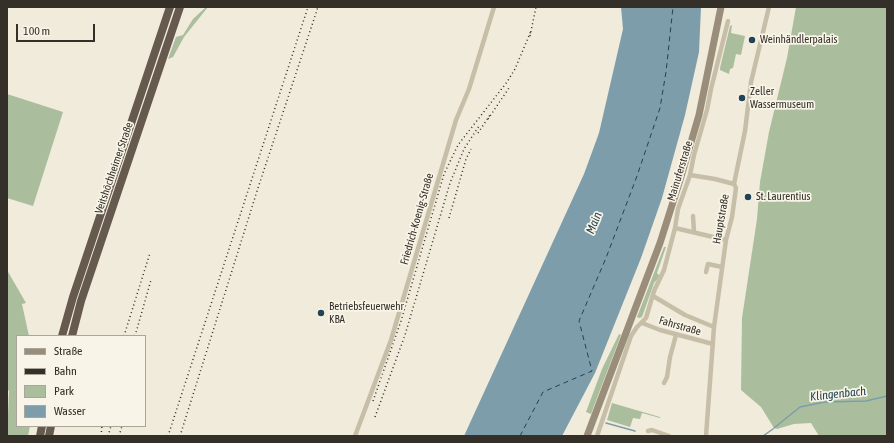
<!DOCTYPE html>
<meta charset="utf-8">
<style>
body{margin:0}
#map{position:relative;width:894px;height:443px;overflow:hidden;background:#f0ebdb;font-family:"Asap Condensed",sans-serif}
canvas{display:block}
.frame{position:absolute;inset:0;border:8px solid #342f28;pointer-events:none}
.legend{position:absolute;left:16px;top:335px;width:130px;height:92px;box-sizing:border-box;background:#f8f4e7;border:1px solid #aaa59b;margin:0;padding:5px 7px;list-style:none;font-size:12px;color:#342f28}
.legend li{display:flex;align-items:center;gap:8px;height:20px}
.legend b{width:20px;border:1px solid #aaa59b}
.scale{position:absolute;left:16px;top:24px;width:79px;height:18px;box-sizing:border-box;border:2px solid #342f28;border-top:0;padding-left:5px;font-size:12px;line-height:14px;white-space:nowrap;color:#342f28;-webkit-text-stroke:3px #f8f4e7;paint-order:stroke}
</style>
<div id="map">
<canvas width="894" height="443"></canvas>
<div class="frame"></div>
<ul class="legend">
<li><b style="height:5px;background:#9a8e7a"></b>Straße</li>
<li><b style="height:5px;background:#342f28"></b>Bahn</li>
<li><b style="height:11px;background:#aabe9d"></b>Park</li>
<li><b style="height:11px;background:#7d9dab"></b>Wasser</li>
</ul>
<div class="scale">100 m</div>
</div>
<script>
const g = document.querySelector('canvas').getContext('2d');
g.lineJoin = 'round';
function paint(path, color) {
  g.fillStyle = color;
  g.fill(path, 'evenodd');
}
function shape(rows) {
  const path = new Path2D();
  for (const r of rows) {
    path.moveTo(r[0], r[1]);
    for (let i = 2; i < r.length; i += 2) path.lineTo(r[i], r[i + 1]);
  }
  return path;
}
function stroke(path, color, width, dash) {
  g.strokeStyle = color;
  g.lineWidth = width;
  g.lineCap = dash ? 'butt' : 'round';
  g.setLineDash(dash || []);
  g.stroke(path);
}
function write(font, color, halo, rows, align = 'center') {
  g.font = font + ' "Asap Condensed",sans-serif';
  g.lineWidth = 3.5;
  g.setLineDash([]);
  g.textBaseline = 'middle';
  g.strokeStyle = halo;
  g.fillStyle = color;
  for (const [text, x, y, turn = 0] of rows) {
    g.save();
    g.translate(x, y);
    g.rotate((+turn || 0) * Math.PI / 180);
    g.textAlign = isNaN(turn) ? turn : align;
    if (halo) g.strokeText(text, 0, 0);
    g.fillText(text, 0, 0);
    g.restore();
  }
}
const green = shape([
 [206,7,208,7,184,37,173,57,168,59,176,37,183,35,193,19],
 [796,7,887,7,887,436,819,436,811,423,794,424,777,429,774,428,761,407,741,390,742,318,757,219,760,182,769,132,787,58],
 [732,25,731,33,745,36,741,55,736,54,733,68,730,69,729,74,720,70,720,68,730,26],
 [7,94,63,112,33,206,7,198],
 [664,247,666,247,657,273,660,276,654,283,642,317,639,318,637,317],
 [7,270,26,303,22,304,29,336,17,336,17,426,30,426,28,436,7,436,9,391,7,389],
 [619,334,621,335,591,414,586,412,602,369],
 [612,403,660,417,660,418,642,413,640,419,633,418,630,427,607,420]
]);
const water = shape([
 [621,7,701,7,699,52,685,115,662,198,641,258,595,373,562,436,464,436,584,174,599,133,623,29]
]);
const stream = shape([
 [606,423,635,431],
 [774,428,800,407,825,402,866,401,887,396],
 [763,436,773,429]
]);
const ferry = shape([
 [520,436,543,392,592,371,579,321,606,258,637,176,660,108,666,72,673,7]
]);
const minor = shape([
 [690,175,715,179,734,184],
 [693,216,694,232],
 [675,228,726,240],
 [706,272,708,264,722,267],
 [653,296,685,315,714,327],
 [642,323,660,330,713,344],
 [664,383,667,377,670,357,676,335],
 [648,431,652,430,669,436],
 [355,436,391,340,456,120,469,89,494,7],
 [597,436,631,336,637,327,646,318,654,291,664,270,675,228,678,209,690,175,694,155,707,110,711,89,728,21],
 [706,436,714,327,726,240,732,217,736,188,734,184,745,131,751,82,769,7]
]);
const secondary = shape([
 [587,436,660,243,680,180,699,115,721,7]
]);
const trunk = shape([
 [62,336,73,297,170,7],
 [72,336,81,301,180,7],
 [40,436,42,426],
 [49,436,51,426]
]);
const rail = shape([
 [530,36,536,7],
 [488,119,509,88],
 [478,133,490,115],
 [449,218,466,159,471,149],
 [124,336,150,253],
 [135,336,151,280],
 [373,401,401,321,444,174,458,145,507,82,515,69,531,31],
 [375,417,405,335,450,183,464,149,479,126],
 [101,436,102,426],
 [108,436,111,426],
 [119,436,122,426],
 [168,436,308,7],
 [180,436,258,188,318,7]
]);
const markers = [
 [752,40,4,"#214353"],
 [742,98,4,"#214353"],
 [748,197,4,"#214353"],
 [321,313,4,"#214353"]
];
const poiNames = [
 ["Weinhändlerpalais",760,40],
 ["Zeller",750,92],
 ["Wassermuseum",750,105],
 ["St. Laurentius",756,197],
 ["Betriebsfeuerwehr",329,307],
 ["KBA",329,320]
];
const streetNames = [
 ["Veitshöchheimer Straße",114,168,-71],
 ["Mainuferstraße",680,171,-73],
 ["Friedrich-Koenig-Straße",417,219,-74],
 ["Hauptstraße",721,219,-80],
 ["Fahrstraße",680,326,16]
];
const waterNames = [
 ["Main",594,223,-67],
 ["Klingenbach",838,394,-6]
];
paint(green, '#aabe9d');
paint(water, '#7d9dab');
stroke(stream, '#7d9dab', 1.5);
stroke(ferry, '#214353', 1, [5, 4]);
stroke(minor, '#c7bea8', 4.5);
stroke(secondary, '#9a8e7a', 7);
stroke(trunk, '#655a4d', 8);
stroke(rail, '#342f28', 1.5, [1, 3]);
for (const [x, y, r, color] of markers) {
  const dot = new Path2D();
  dot.arc(x, y, r, 0, 2 * Math.PI);
  g.fillStyle = color;
  g.fill(dot);
  stroke(dot, '#f8f4e7', 1.5);
}
write('11px', '#342f28', '#f8f4e7', poiNames, 'left');
write('11px', '#342f28', '#f8f4e7', streetNames);
write('italic 12px', '#214353', '#f8f4e7', waterNames);
</script>
